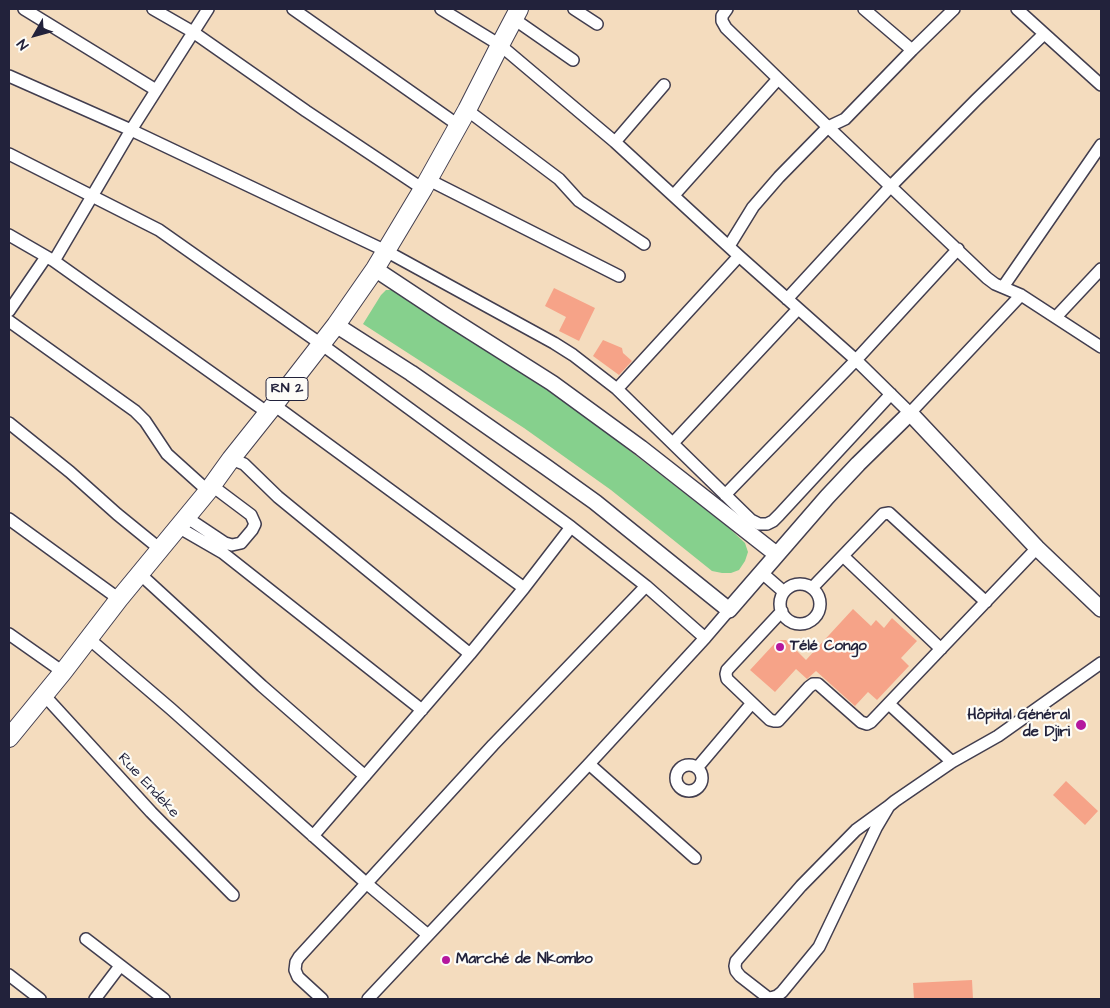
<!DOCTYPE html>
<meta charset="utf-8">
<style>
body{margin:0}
#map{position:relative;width:1110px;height:1008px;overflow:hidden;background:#f4dcbe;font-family:"Architects Daughter",sans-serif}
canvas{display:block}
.frame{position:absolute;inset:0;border:10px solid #22223b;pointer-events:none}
.north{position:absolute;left:10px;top:10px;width:50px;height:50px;-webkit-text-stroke:4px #fdfcf7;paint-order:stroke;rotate:232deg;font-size:14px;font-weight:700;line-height:20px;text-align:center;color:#22223b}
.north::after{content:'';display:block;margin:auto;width:18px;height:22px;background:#22223b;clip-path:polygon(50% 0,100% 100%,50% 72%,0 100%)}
</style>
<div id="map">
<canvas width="1110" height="1008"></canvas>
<div class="frame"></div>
<div class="north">N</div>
</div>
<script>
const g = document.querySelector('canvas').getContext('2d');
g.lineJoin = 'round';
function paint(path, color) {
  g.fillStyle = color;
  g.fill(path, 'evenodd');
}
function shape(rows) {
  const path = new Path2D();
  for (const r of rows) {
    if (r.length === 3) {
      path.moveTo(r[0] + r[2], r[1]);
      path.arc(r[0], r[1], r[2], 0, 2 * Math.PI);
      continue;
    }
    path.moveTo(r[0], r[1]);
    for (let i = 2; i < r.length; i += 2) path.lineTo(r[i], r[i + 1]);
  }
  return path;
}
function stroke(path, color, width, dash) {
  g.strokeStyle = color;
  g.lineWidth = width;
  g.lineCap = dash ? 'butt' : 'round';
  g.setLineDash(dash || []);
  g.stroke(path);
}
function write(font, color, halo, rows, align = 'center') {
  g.font = font + ' "Architects Daughter",sans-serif';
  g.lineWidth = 4.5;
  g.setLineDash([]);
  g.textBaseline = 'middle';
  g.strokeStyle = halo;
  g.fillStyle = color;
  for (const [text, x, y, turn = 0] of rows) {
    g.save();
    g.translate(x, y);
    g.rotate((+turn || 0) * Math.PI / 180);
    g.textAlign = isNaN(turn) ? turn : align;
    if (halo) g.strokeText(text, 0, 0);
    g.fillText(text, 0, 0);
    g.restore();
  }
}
const green = shape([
 [386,290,392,290,414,303,543,386,594,423,728,527,745,543,748,552,745,561,739,570,731,573,722,573,712,571,611,490,524,428,363,324,381,295]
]);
const building = shape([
 [554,288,595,308,579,341,559,331,566,317,545,306],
 [603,340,622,348,623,353,632,361,619,375,593,356],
 [853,609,871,626,876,620,884,628,892,618,917,641,901,658,909,666,877,700,868,692,855,706,816,671,807,679,796,669,775,692,750,670,775,643,781,640,786,640,806,660],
 [1066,781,1098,811,1085,825,1053,795],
 [972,980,973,999,914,999,913,983]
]);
const minor = shape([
 [24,9,156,90],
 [153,9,193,32,306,111,423,189],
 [293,9,458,125],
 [441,9,500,45,615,142,739,256,856,360,910,413,1021,295],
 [574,9,597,24],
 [727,9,722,16,722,21,726,28,828,127,987,278,995,284,1021,295,1101,347],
 [864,9,912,50],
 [1017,9,1101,85],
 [514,19,573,60],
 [9,76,131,130,386,251,554,343,573,355,617,389,751,520,759,524,767,524,773,521,779,515,891,394],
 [467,110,559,179,579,201,644,244],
 [615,142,664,85],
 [9,154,159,230,321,344,571,527,646,586,705,638],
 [429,180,619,276],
 [674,195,778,79],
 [9,235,54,261,268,413],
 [729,246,753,207,779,177,828,127,845,119,912,50,954,9],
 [54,261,131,130,208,9],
 [1003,287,1101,145],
 [787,299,891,186,976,100,1044,34],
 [9,311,46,257],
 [1056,317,1101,269],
 [9,321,135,411,145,421,167,454,208,491],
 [617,389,739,256],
 [274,405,524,588],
 [9,423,70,472,117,514,160,549],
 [673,443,798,309],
 [231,459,244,464,278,497,470,654],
 [725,495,856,360,958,249],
 [186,517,225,543,232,545,241,543,252,530,255,524,251,515,211,485],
 [9,519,119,599],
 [178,527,223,553,422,710],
 [843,556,941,649],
 [761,572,784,592],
 [140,574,262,686,365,776],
 [800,604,20],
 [812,588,883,514,889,513,986,602],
 [782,611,727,670,726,674,727,679,770,720,774,721,778,721,809,687,813,684,818,684,861,722,867,724,871,722,1037,548],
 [9,634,63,672],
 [88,638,171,709,366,883,428,935],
 [44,695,151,812,233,895],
 [889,704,952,762],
 [589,764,695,858],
 [689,778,13],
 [697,768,752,703],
 [889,806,856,830,801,886,736,961,735,966,736,971,740,976,767,997,771,998,777,996,782,992,819,947,876,828,889,806,895,801,952,762,998,736,1101,663],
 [313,836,470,654,524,588,571,527],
 [86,939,164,999],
 [9,975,40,999],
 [95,999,120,966],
 [322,999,298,977,295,970,296,962,299,957,493,745,646,586],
 [368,999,589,764,705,638,729,610]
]);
const major = shape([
 [375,269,443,314,552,383,641,448,776,554],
 [336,325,411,373,546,467,595,502,729,610,827,497,858,464,910,413,1037,548,1101,609]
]);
const highway = shape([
 [9,738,63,672,119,599,208,491,231,459,274,405,336,325,375,269,423,189,467,110,500,45,519,9]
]);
const markers = [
 [780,647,5,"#b5179e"],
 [1081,725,6,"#b5179e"],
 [446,960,5,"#b5179e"]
];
const shields = [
 [287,389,42]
];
const shieldNames = [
 ["RN 2",287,389]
];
const poiNames = [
 ["Télé Congo",790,647],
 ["Hôpital Général",1070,716,"right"],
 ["de Djiri",1070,733,"right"],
 ["Marché de Nkombo",456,960]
];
const streetNames = [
 ["Rue Endeke",148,786,47]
];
paint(green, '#86d08d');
paint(building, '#f6a388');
stroke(minor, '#423e4f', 14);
stroke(major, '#423e4f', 18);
stroke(highway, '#423e4f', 20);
stroke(minor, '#fff', 11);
stroke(major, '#fff', 15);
stroke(highway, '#fff', 18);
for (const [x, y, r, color] of markers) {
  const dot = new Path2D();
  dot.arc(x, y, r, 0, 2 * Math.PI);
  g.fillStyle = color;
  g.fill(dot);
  stroke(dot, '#fdfcf7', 2);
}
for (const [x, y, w] of shields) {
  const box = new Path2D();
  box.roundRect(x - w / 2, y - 11.5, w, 23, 4);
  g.fillStyle = '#fdfcf7';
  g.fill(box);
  stroke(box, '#22223b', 1);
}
write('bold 14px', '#22223b', null, shieldNames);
write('bold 15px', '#22223b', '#fdfcf7', poiNames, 'left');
write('15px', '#22223b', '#fdfcf7', streetNames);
</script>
